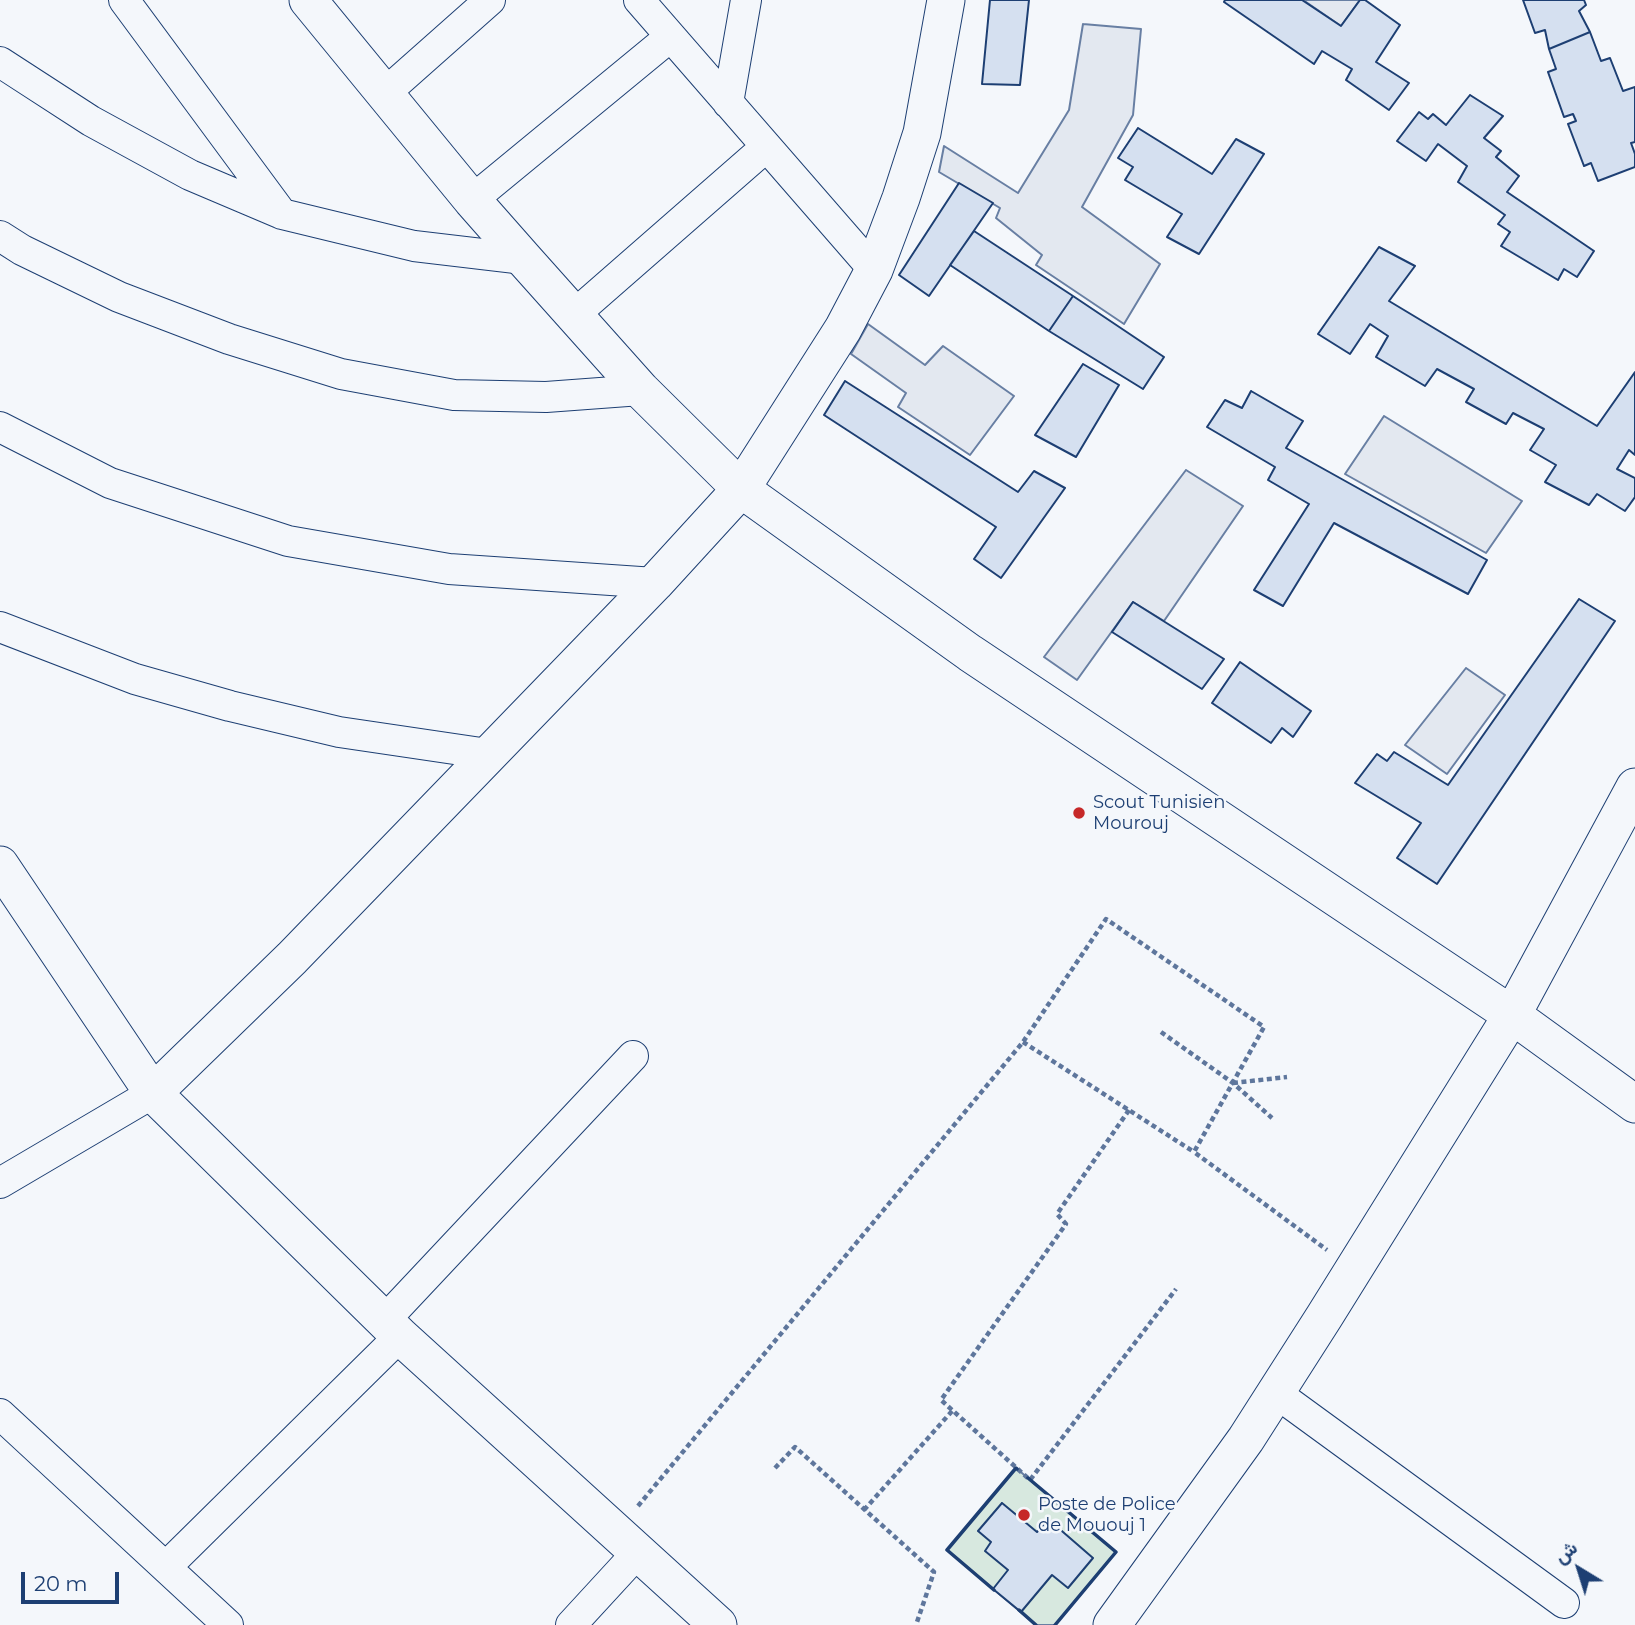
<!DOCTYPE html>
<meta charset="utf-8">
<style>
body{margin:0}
#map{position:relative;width:1635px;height:1625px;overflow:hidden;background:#f4f7fb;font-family:Montserrat,Vazirmatn,sans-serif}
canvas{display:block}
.north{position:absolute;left:1544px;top:1534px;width:70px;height:70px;-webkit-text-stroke:5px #f4f7fb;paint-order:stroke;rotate:322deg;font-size:19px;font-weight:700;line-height:28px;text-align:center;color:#1d3f73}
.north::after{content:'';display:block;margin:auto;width:24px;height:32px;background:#1d3f73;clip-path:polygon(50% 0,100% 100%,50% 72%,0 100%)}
.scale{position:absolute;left:21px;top:1572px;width:98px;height:32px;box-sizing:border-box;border:4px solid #1d3f73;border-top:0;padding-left:9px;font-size:21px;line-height:24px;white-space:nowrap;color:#1d3f73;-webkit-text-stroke:5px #f4f7fb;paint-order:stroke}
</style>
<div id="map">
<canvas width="1635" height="1625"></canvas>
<div class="north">ش</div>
<div class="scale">20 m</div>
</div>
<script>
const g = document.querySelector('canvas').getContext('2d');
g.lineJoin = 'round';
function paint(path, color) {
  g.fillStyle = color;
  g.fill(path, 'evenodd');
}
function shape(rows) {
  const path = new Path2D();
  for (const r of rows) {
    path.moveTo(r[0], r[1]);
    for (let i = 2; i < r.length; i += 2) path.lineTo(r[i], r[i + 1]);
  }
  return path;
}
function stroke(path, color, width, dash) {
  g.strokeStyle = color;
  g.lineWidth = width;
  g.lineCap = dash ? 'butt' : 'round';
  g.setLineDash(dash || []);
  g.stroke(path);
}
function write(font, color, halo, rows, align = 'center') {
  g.font = font + ' Montserrat,sans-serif';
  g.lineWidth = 5;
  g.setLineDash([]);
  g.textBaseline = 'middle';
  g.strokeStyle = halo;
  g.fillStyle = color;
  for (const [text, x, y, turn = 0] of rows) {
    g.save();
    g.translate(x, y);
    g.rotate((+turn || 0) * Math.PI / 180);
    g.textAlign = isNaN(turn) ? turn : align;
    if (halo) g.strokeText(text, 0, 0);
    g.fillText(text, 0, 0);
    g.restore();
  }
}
const green = shape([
 [1016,1468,1116,1552,1055,1625,1036,1625,947,1550,1016,1468]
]);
const parking = shape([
 [1303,0,1360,0,1341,26,1303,0],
 [1083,24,1141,29,1133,115,1082,207,1160,264,1124,324,1036,265,1042,255,996,218,1000,208,939,172,944,146,1018,193,1069,110,1083,24],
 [868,324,925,365,943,346,1014,396,970,455,898,407,906,393,851,354,868,324],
 [1384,416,1522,501,1486,553,1345,474,1384,416],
 [1186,470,1243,506,1164,621,1133,602,1077,680,1044,657,1186,470],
 [1466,668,1505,695,1447,774,1405,745,1466,668]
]);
const building = shape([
 [990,0,1029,0,1020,85,982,84,990,0],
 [1225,0,1302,0,1341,26,1360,0,1365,0,1400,25,1376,62,1409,83,1389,110,1346,80,1352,69,1322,51,1314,64,1224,2,1225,0],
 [1523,0,1584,0,1586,5,1579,11,1590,32,1549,49,1545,30,1535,33,1523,0],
 [1590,32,1601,61,1610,58,1623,91,1635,87,1635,142,1631,143,1635,154,1635,167,1598,181,1591,163,1584,166,1568,124,1576,121,1573,114,1564,117,1548,72,1556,69,1549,49,1590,32],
 [1470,95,1503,116,1484,138,1501,151,1496,157,1519,176,1507,192,1594,251,1577,277,1564,269,1558,280,1501,246,1510,232,1498,224,1505,215,1458,182,1467,166,1438,144,1426,161,1397,141,1419,112,1428,119,1433,114,1446,125,1470,95],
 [1138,128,1212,174,1236,139,1264,154,1199,254,1167,237,1182,214,1125,180,1133,167,1118,158,1138,128],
 [959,183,993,203,929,296,899,275,959,183],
 [974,231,1073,296,1049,331,950,265,974,231],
 [1379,247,1415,266,1389,301,1597,426,1635,372,1635,455,1629,450,1617,469,1635,478,1635,497,1625,511,1597,494,1589,505,1545,482,1556,465,1530,450,1544,429,1513,413,1506,424,1466,402,1474,389,1437,369,1425,386,1376,357,1388,336,1370,324,1350,354,1318,334,1379,247],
 [1073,296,1164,357,1143,389,1049,331,1073,296],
 [1083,364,1119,385,1076,457,1035,435,1083,364],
 [845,381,1018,492,1034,471,1065,488,1001,578,974,559,996,527,824,415,845,381],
 [1251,391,1303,421,1286,448,1487,560,1468,594,1334,523,1283,606,1254,590,1309,504,1268,480,1275,467,1207,427,1225,400,1242,408,1251,391],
 [1579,599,1615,621,1437,884,1397,858,1421,823,1355,783,1377,754,1387,761,1394,752,1448,785,1579,599],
 [1133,602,1224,659,1202,689,1112,632,1133,602],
 [1240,662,1311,711,1293,737,1282,728,1271,743,1212,703,1240,662],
 [1002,1503,1037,1532,1048,1519,1093,1558,1068,1588,1052,1575,1021,1612,993,1589,1008,1570,985,1551,991,1542,978,1531,1002,1503]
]);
const path = shape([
 [1161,1032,1233,1083,1272,1118],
 [1023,1042,1194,1152],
 [1233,1083,1287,1077],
 [1129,1110,1057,1214,1066,1224,941,1400,1030,1480,1176,1289],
 [775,1468,795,1447,934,1572,916,1625],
 [638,1506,1023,1042,1106,919,1264,1027,1194,1152,1327,1250],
 [864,1510,953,1410]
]);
const minor = shape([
 [124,0,282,214],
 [639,0,874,270],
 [0,62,91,121,190,175,282,214,414,246,524,259],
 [384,94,490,0],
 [728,103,746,0],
 [472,200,670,37],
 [0,236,22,250,119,297,229,339,341,374,454,395,546,397,641,390],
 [575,314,766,147],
 [0,427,110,483,288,541,449,569,655,583],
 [0,627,135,679,230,706,339,732,488,754],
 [0,1183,153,1093],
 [384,1321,633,1056],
 [1276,1393,1564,1603],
 [0,1414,228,1625],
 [166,1567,400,1336],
 [571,1625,639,1551]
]);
const tertiary = shape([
 [308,0,472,200,524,259,641,390,741,489,970,653,1512,1015,1635,1104],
 [0,865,153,1093,400,1336,718,1625],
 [153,1093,292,958,655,583,741,489,843,329,874,270,901,198,922,133,946,0],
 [1112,1625,1246,1439,1324,1317,1512,1015,1635,787]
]);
const wall = shape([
 [1028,1478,1116,1552,1055,1625],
 [994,1590,947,1550,1016,1468,1017,1469],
 [1019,1610,1036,1625]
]);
const markers = [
 [1079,813,7,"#c62828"],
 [1024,1515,7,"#c62828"]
];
const poiNames = [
 ["Scout Tunisien",1093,803],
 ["Mourouj",1093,824],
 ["Poste de Police",1038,1505],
 ["de Mououj 1",1038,1526]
];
paint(green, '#d7e8df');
stroke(green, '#687fa3', 2);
paint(parking, '#e3e8f0');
stroke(parking, '#687fa3', 2);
paint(building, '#d5e0f0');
stroke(building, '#1d3f73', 2);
stroke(minor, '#1d3f73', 32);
stroke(tertiary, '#1d3f73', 39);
stroke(path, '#5e769c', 4.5, [5, 3.5]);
stroke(minor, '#f4f7fb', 30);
stroke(tertiary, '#f4f7fb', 37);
stroke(wall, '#1d3f73', 3.5);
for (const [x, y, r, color] of markers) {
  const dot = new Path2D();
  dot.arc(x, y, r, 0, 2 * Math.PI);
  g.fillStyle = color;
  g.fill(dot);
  stroke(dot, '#f4f7fb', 2.5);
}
write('18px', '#1d3f73', '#f4f7fb', poiNames, 'left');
</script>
